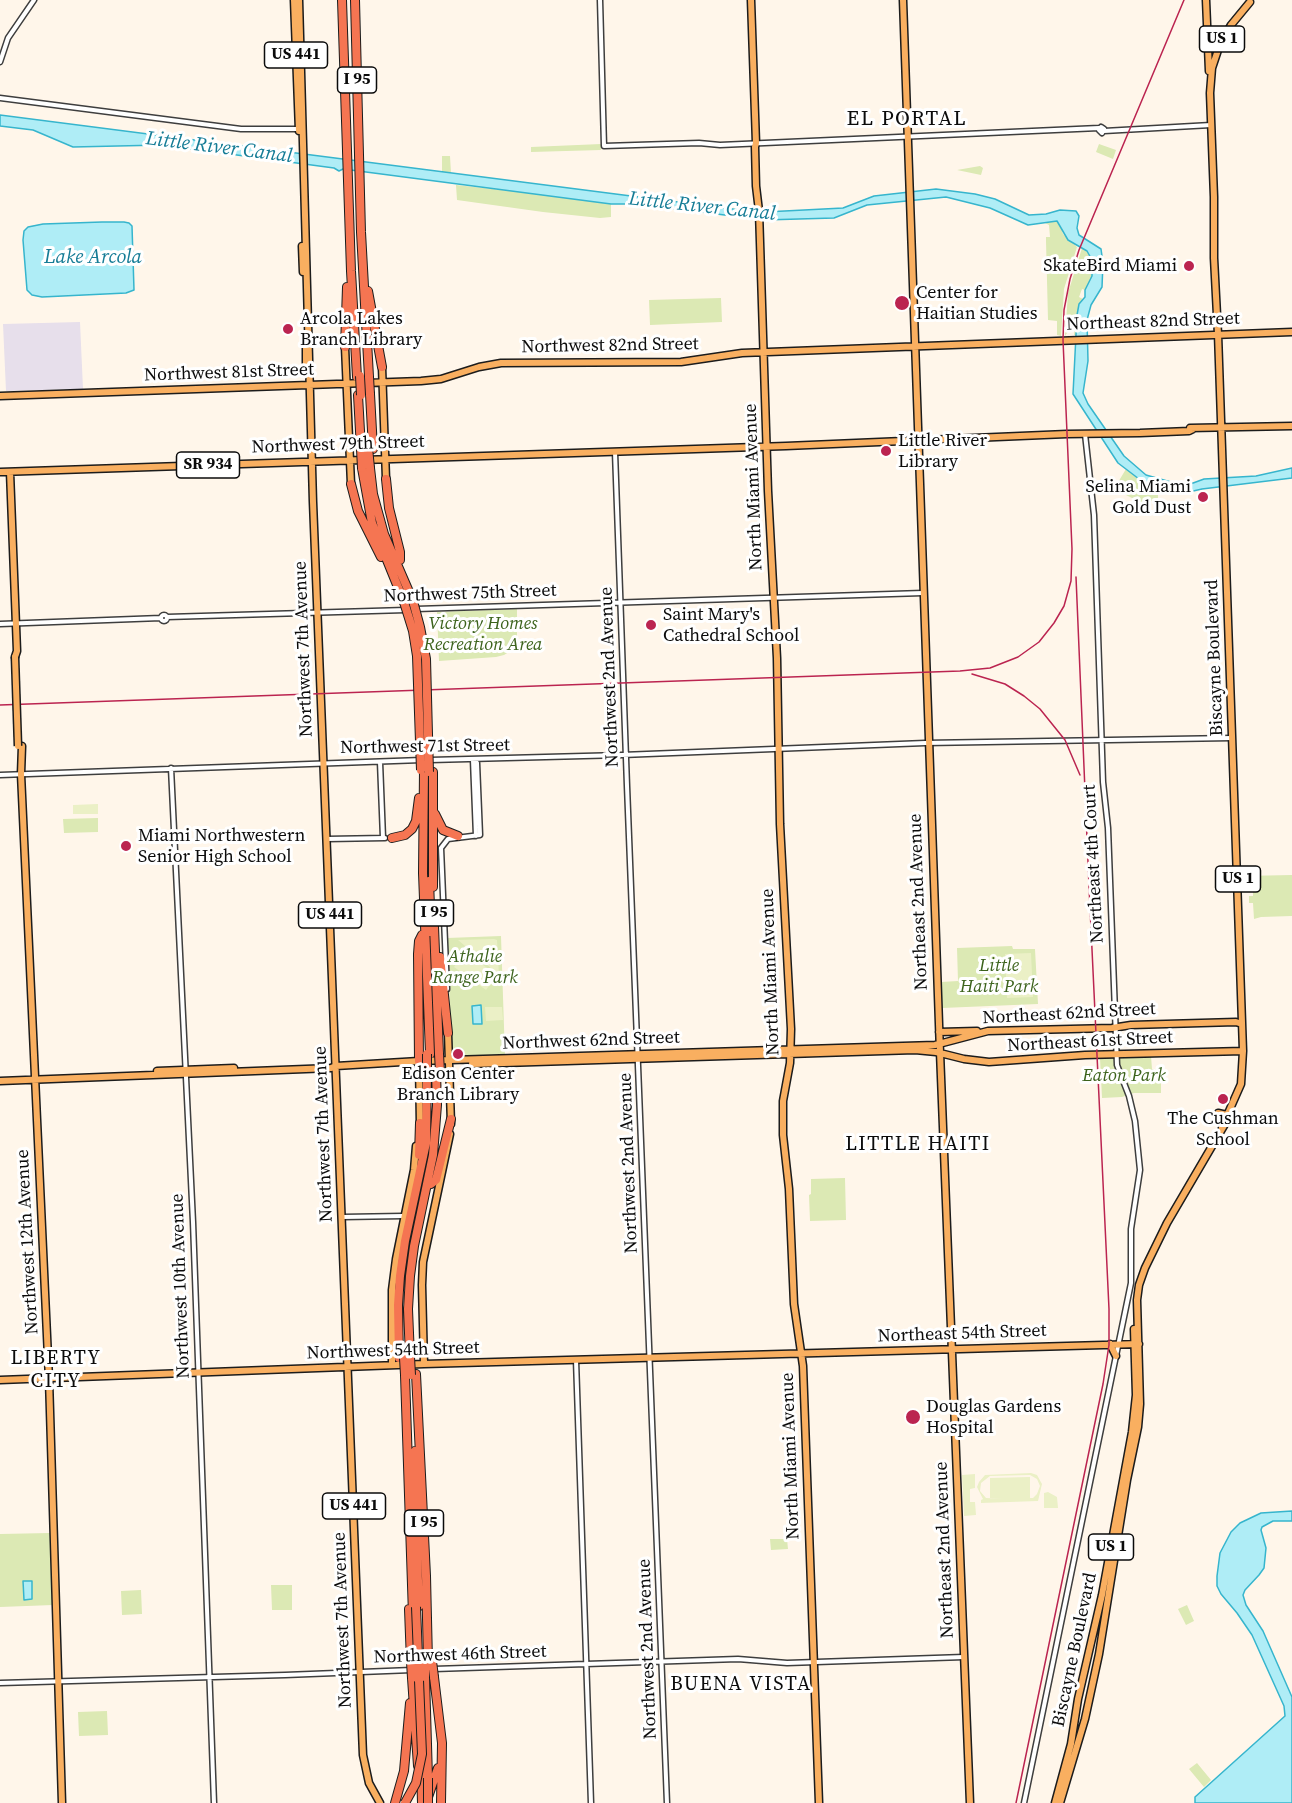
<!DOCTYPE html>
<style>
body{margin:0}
canvas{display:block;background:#fff6ea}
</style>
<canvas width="1292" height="1803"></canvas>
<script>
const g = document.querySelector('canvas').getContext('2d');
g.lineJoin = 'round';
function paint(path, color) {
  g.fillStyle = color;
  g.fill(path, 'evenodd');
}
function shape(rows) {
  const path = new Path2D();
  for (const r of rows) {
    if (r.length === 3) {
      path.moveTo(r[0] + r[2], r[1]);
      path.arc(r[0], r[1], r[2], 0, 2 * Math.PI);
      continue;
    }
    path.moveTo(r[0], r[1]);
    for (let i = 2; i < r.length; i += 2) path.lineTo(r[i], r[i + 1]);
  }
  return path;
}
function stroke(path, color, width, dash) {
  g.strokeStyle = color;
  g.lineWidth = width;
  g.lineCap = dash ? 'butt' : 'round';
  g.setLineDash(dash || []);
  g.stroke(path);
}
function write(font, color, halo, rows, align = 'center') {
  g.font = font + ' "Source Serif 4",serif';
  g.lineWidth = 6;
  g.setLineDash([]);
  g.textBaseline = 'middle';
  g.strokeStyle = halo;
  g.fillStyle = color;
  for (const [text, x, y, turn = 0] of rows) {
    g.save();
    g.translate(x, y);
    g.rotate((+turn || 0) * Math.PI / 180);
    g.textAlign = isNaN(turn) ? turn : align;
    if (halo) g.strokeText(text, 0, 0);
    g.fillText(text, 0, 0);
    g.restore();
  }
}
const industrial = shape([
 [80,322,83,389,6,391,3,324]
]);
const green = shape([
 [601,144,601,150,531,152,531,147],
 [1099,144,1116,150,1113,159,1096,152],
 [442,156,450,156,451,173,442,172],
 [980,166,983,168,981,175,957,170],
 [456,185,604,201,611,204,611,217,600,218,543,212,457,200],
 [1052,220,1057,221,1060,224,1063,234,1077,247,1064,289,1061,336,1057,335,1057,321,1048,320,1046,241,1046,237,1050,237,1049,225,1045,223],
 [1082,248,1090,254,1092,276,1085,290,1082,289,1079,297,1083,299,1077,315,1076,335,1074,335,1075,327,1071,327,1065,336,1068,293],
 [721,298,722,322,650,325,649,300],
 [1126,469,1158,488,1158,498,1144,504,1114,489],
 [517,609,517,637,512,650,504,655,496,657,439,661,437,612],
 [98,818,98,832,64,833,63,819],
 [1292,875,1292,916,1261,917,1254,919,1253,903,1249,903,1249,896,1253,896,1253,889,1246,889,1244,886,1243,876],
 [501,936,505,1057,452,1057,447,938],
 [1012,946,1013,949,1035,949,1038,1004,942,1008,941,982,958,981,957,948],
 [1151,1056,1152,1069,1161,1069,1161,1093,1134,1093,1122,1097,1102,1098,1100,1058],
 [845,1178,846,1220,810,1221,809,1195,811,1194,811,1179],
 [50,1533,53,1605,0,1607,0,1534],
 [770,1539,787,1539,788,1549,771,1550],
 [271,1585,292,1585,292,1610,272,1610],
 [141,1590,142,1614,122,1615,121,1591],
 [1187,1605,1194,1621,1186,1625,1178,1609],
 [107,1711,108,1735,79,1736,78,1712],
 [1197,1763,1211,1780,1204,1787,1189,1769]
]);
const pitch = shape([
 [98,804,98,814,73,814,73,805],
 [494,939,497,940,499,975,458,940],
 [465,952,497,975,486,990,454,967],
 [1031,953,1033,997,1007,998,1005,954],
 [485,1007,502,1007,503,1020,486,1021],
 [1031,1473,1037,1475,1042,1484,1038,1501,981,1503,981,1500,983,1499,977,1487,979,1482,985,1475],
 [1030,1475,1037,1479,1040,1486,1037,1494,1033,1498,1030,1498,1030,1477,990,1478,990,1498,1005,1499,986,1498,980,1491,981,1483,990,1476],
 [975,1474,975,1488,970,1489,970,1502,975,1502,976,1515,964,1516,962,1475],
 [1048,1492,1057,1497,1058,1508,1044,1508,1044,1493]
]);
const water = shape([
 [0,115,748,211,765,212,843,208,874,196,936,189,975,194,995,199,1029,215,1046,214,1060,210,1076,211,1079,216,1077,228,1079,235,1101,249,1103,263,1102,287,1091,305,1087,320,1088,361,1083,393,1088,404,1124,456,1146,475,1185,486,1204,479,1256,476,1292,468,1292,478,1202,489,1180,494,1161,490,1139,479,1118,463,1073,394,1077,315,1079,304,1085,297,1085,290,1092,276,1092,260,1087,251,1068,240,1057,221,1028,225,990,208,946,197,867,205,834,218,764,220,638,204,611,204,343,169,339,171,334,168,162,145,73,147,33,130,0,126,0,115],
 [102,222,124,222,129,223,132,226,134,290,126,293,42,297,32,295,27,290,23,240,24,231,28,227,43,224,102,222],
 [481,1005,482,1024,473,1024,472,1006,481,1005],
 [1292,1511,1292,1521,1273,1521,1262,1527,1261,1530,1266,1548,1264,1568,1259,1575,1245,1590,1243,1595,1246,1605,1263,1631,1292,1697,1292,1803,1195,1803,1195,1797,1285,1716,1284,1706,1252,1635,1237,1613,1221,1594,1217,1586,1217,1576,1220,1553,1231,1532,1240,1523,1261,1513,1292,1511],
 [23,1581,32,1581,32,1599,24,1600,23,1581]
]);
const minor = shape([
 [600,0,604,146,699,143,720,145,1099,128],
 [0,62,8,38,34,0],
 [0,98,241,129,299,129],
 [1101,127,1104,129,1102,133,1099,130,1101,127],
 [1104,131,1211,125],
 [615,452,627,786,667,1803],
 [416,609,923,593],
 [164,618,3],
 [167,617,406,610],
 [0,624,161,618],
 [430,760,622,755,925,743,1232,738],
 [473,760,476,836],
 [380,762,383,838],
 [171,768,193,1222,214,1803],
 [0,775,422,760],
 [327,839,385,838],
 [447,989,441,848,448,839,480,835,477,763,474,760],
 [343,1217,403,1216],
 [576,1360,591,1803],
 [434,1669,738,1659,787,1663,964,1657],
 [0,1683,285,1675,412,1670],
 [1024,1803,1131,1283,1131,1229,1140,1170,1135,1121,1129,1096,1117,1065,1108,828,1103,782,1094,515,1085,434]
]);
const major = shape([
 [294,0,299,131],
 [299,0,313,502,363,1755,369,1783,380,1803],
 [751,0,756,143,755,147,756,186,759,211,768,491,777,658,780,824,791,1029,790,1063,783,1101,783,1135,789,1189,794,1304,803,1366,819,1803],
 [903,0,940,1052,970,1803],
 [1206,0,1209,71],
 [302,246,303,272],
 [306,345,306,368],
 [345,347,351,484],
 [382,367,386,479],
 [0,396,421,381,441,379,479,367,501,363,681,362,742,353,1292,332],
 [1190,428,1292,426],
 [0,472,786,446,1067,434,1140,433,1189,431,1193,429],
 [10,472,17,651,15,657],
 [22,746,21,774,49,1379,62,1803],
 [939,1032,977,1031],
 [448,1033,451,1124],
 [419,1061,420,1127],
 [472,1064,915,1050,936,1052,964,1059,989,1062,1085,1055,1243,1051],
 [157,1071,234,1068],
 [0,1081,331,1068,336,1066,419,1061,935,1045,988,1031,1112,1028,1131,1025,1236,1022,1242,1024],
 [1218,1113,1227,1115],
 [1222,1127,1241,1084,1243,1051,1218,334,1214,258,1214,197,1210,93,1212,68,1219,47,1231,25,1250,2],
 [1110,1344,1116,1356],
 [424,1364,422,1285,423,1262,450,1134],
 [392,1365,392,1290,396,1259,414,1170,416,1146],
 [0,1380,424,1364,1139,1344],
 [1055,1803,1071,1744,1078,1699,1102,1595,1132,1432,1136,1395,1134,1329],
 [1060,1803,1085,1719,1099,1654,1127,1480,1138,1427,1140,1404,1137,1300,1139,1285,1145,1268,1167,1223,1225,1124]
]);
const highway = shape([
 [342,0,351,271,357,377],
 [355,0,361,232,369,377],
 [368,291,382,367],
 [345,347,347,287],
 [370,394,373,449],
 [358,395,361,449],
 [362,468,372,523,404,602],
 [370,468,373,494,384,534,413,601],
 [386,479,389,508,400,552,400,560],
 [351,484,358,511,381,557],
 [424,770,423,873,430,1054],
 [435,814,443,830,458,836],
 [392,838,405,835,412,829,416,821,419,798],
 [429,881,431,932],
 [433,887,433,772],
 [434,926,439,1054],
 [440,957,448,1033],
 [419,1061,418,954,419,941,422,935],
 [419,1155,420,1123],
 [431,1184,436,1180,451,1119],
 [410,1357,408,1309,410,1276,414,1246,433,1155,437,1105,436,1072],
 [399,1358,398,1305,400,1276,405,1241,426,1143,427,1072],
 [416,1374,426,1576,428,1661],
 [405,1375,413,1615],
 [415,1451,413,1455,419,1606],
 [409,1609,411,1662],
 [425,1677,428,1778],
 [434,1677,442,1743,441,1803],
 [412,1678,418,1766],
 [421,1766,422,1803],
 [428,1797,438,1768],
 [395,1803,404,1771,410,1703]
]);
const rail = shape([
 [972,674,1005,684,1024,696,1040,709,1065,740,1080,775],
 [0,705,960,671,990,668,1018,657,1039,642,1054,623,1064,606,1071,581,1072,549,1063,340,1064,310,1070,279,1079,250,1184,0],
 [1016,1803,1103,1384,1109,1345,1109,1309,1089,886,1076,577]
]);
const majorBridge = shape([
 [15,657,18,746]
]);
const highwayBridge = shape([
 [360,376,361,395],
 [369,377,370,394],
 [368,448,370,468],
 [361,449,362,468],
 [413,601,420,627,426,659,429,772],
 [404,602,413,631,417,656,421,770],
 [427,1054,427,1072],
 [439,1054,440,1072],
 [410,1357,411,1375],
 [404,1358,405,1375],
 [425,1661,425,1677],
 [432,1661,434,1677],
 [411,1662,412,1678],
 [428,1778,428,1803],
 [405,1803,416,1783,422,1754,416,1607]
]);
const markers = [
 [1189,266,6,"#bb2450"],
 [902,303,8,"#bb2450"],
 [288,329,6,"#bb2450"],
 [886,451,6,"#bb2450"],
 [1203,497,6,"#bb2450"],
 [651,625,6,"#bb2450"],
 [126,846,6,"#bb2450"],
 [458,1054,6,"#bb2450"],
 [1223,1099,6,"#bb2450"],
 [913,1417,8,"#bb2450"]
];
const shields = [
 [1222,39,45],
 [296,55,63],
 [357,80,39],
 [208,465,63],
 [1238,879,45],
 [434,913,39],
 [330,915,63],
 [354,1506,63],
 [424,1523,39],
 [1111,1547,45]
];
const shieldNames = [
 ["US 1",1222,39],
 ["US 441",296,55],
 ["I 95",357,80],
 ["SR 934",208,465],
 ["US 1",1238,879],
 ["I 95",434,913],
 ["US 441",330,915],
 ["US 441",354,1506],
 ["I 95",424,1523],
 ["US 1",1111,1547]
];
const poiNames = [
 ["SkateBird Miami",1177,266,"right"],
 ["Center for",916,293],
 ["Haitian Studies",916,314],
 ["Arcola Lakes",300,319],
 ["Branch Library",300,340],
 ["Little River",898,441],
 ["Library",898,462],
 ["Selina Miami",1191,487,"right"],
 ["Gold Dust",1191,508,"right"],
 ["Saint Mary's",663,615],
 ["Cathedral School",663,636],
 ["Miami Northwestern",138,836],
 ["Senior High School",138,857],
 ["Edison Center",458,1074,"center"],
 ["Branch Library",458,1095,"center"],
 ["The Cushman",1223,1119,"center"],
 ["School",1223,1140,"center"],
 ["Douglas Gardens",926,1407],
 ["Hospital",926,1428]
];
const streetNames = [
 ["Northeast 82nd Street",1153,322,-2],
 ["Northwest 82nd Street",610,346,-1],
 ["Northwest 81st Street",229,373,-2],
 ["Northwest 79th Street",338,445,-2],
 ["North Miami Avenue",754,487,-92],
 ["Northwest 75th Street",470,594,-2],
 ["Northwest 7th Avenue",304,649,-92],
 ["Biscayne Boulevard",1215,658,-92],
 ["Northwest 2nd Avenue",610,677,-92],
 ["Northwest 71st Street",425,747,-1],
 ["Northeast 4th Court",1094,864,-93],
 ["Northeast 2nd Avenue",919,902,-92],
 ["North Miami Avenue",771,972,-92],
 ["Northeast 62nd Street",1069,1014,-3],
 ["Northwest 62nd Street",591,1041,-2],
 ["Northeast 61st Street",1090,1042,-3],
 ["Northwest 7th Avenue",324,1134,-92],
 ["Northwest 2nd Avenue",629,1163,-92],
 ["Northwest 12th Avenue",28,1242,-93],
 ["Northwest 10th Avenue",181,1286,-92],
 ["Northeast 54th Street",962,1334,-2],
 ["Northwest 54th Street",393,1351,-2],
 ["North Miami Avenue",791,1456,-92],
 ["Northeast 2nd Avenue",945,1550,-92],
 ["Northwest 7th Avenue",343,1620,-92],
 ["Northwest 2nd Avenue",648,1649,-92],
 ["Biscayne Boulevard",1075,1650,-78],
 ["Northwest 46th Street",460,1655,-2]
];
const parkNames = [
 ["Victory Homes",483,624],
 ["Recreation Area",483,645],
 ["Athalie",475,957],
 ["Range Park",475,978],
 ["Little",999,966],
 ["Haiti Park",999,987],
 ["Eaton Park",1124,1076]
];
const waterNames = [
 ["Little River Canal",219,148,7],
 ["Little River Canal",702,207,6],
 ["Lake Arcola",93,258]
];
const neighbourhoodNames = [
 ["LITTLE HAITI",918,1145],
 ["LIBERTY",56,1359],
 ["CITY",56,1382],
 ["BUENA VISTA",741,1685]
];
const quarterNames = [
 ["EL PORTAL",907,120]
];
paint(industrial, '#e7dfeb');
paint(green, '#dce9b4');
paint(pitch, '#ebf0c6');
paint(water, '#afedf6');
stroke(water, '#36b5cd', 1.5);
stroke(minor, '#3e3e3e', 7);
stroke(major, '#1c1c1c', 9);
stroke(highway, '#1c1c1c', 10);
stroke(minor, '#fff', 4);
stroke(major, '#f9af60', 6);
stroke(highway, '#f57552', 8);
stroke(rail, '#bb2450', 1.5);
stroke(majorBridge, '#1c1c1c', 9, []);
stroke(highwayBridge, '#1c1c1c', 10, []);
stroke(majorBridge, '#f9af60', 6);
stroke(highwayBridge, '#f57552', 8);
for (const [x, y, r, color] of markers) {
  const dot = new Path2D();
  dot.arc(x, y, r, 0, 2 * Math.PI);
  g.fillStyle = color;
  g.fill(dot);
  stroke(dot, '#fff', 2);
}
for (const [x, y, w] of shields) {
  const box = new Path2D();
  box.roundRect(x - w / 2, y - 13, w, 26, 4.5);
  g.fillStyle = '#fff';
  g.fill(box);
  stroke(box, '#0b0b0b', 1.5);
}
write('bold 16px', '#0b0b0b', null, shieldNames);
write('18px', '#0b0b0b', '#fff', poiNames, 'left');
write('18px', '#0b0b0b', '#fff', streetNames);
write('italic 18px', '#3c631c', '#fff', parkNames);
write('italic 20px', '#157c96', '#fff', waterNames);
g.letterSpacing = '1.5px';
write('20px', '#0b0b0b', '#fff', neighbourhoodNames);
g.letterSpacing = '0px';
g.letterSpacing = '1.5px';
write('21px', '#0b0b0b', '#fff', quarterNames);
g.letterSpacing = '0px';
</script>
